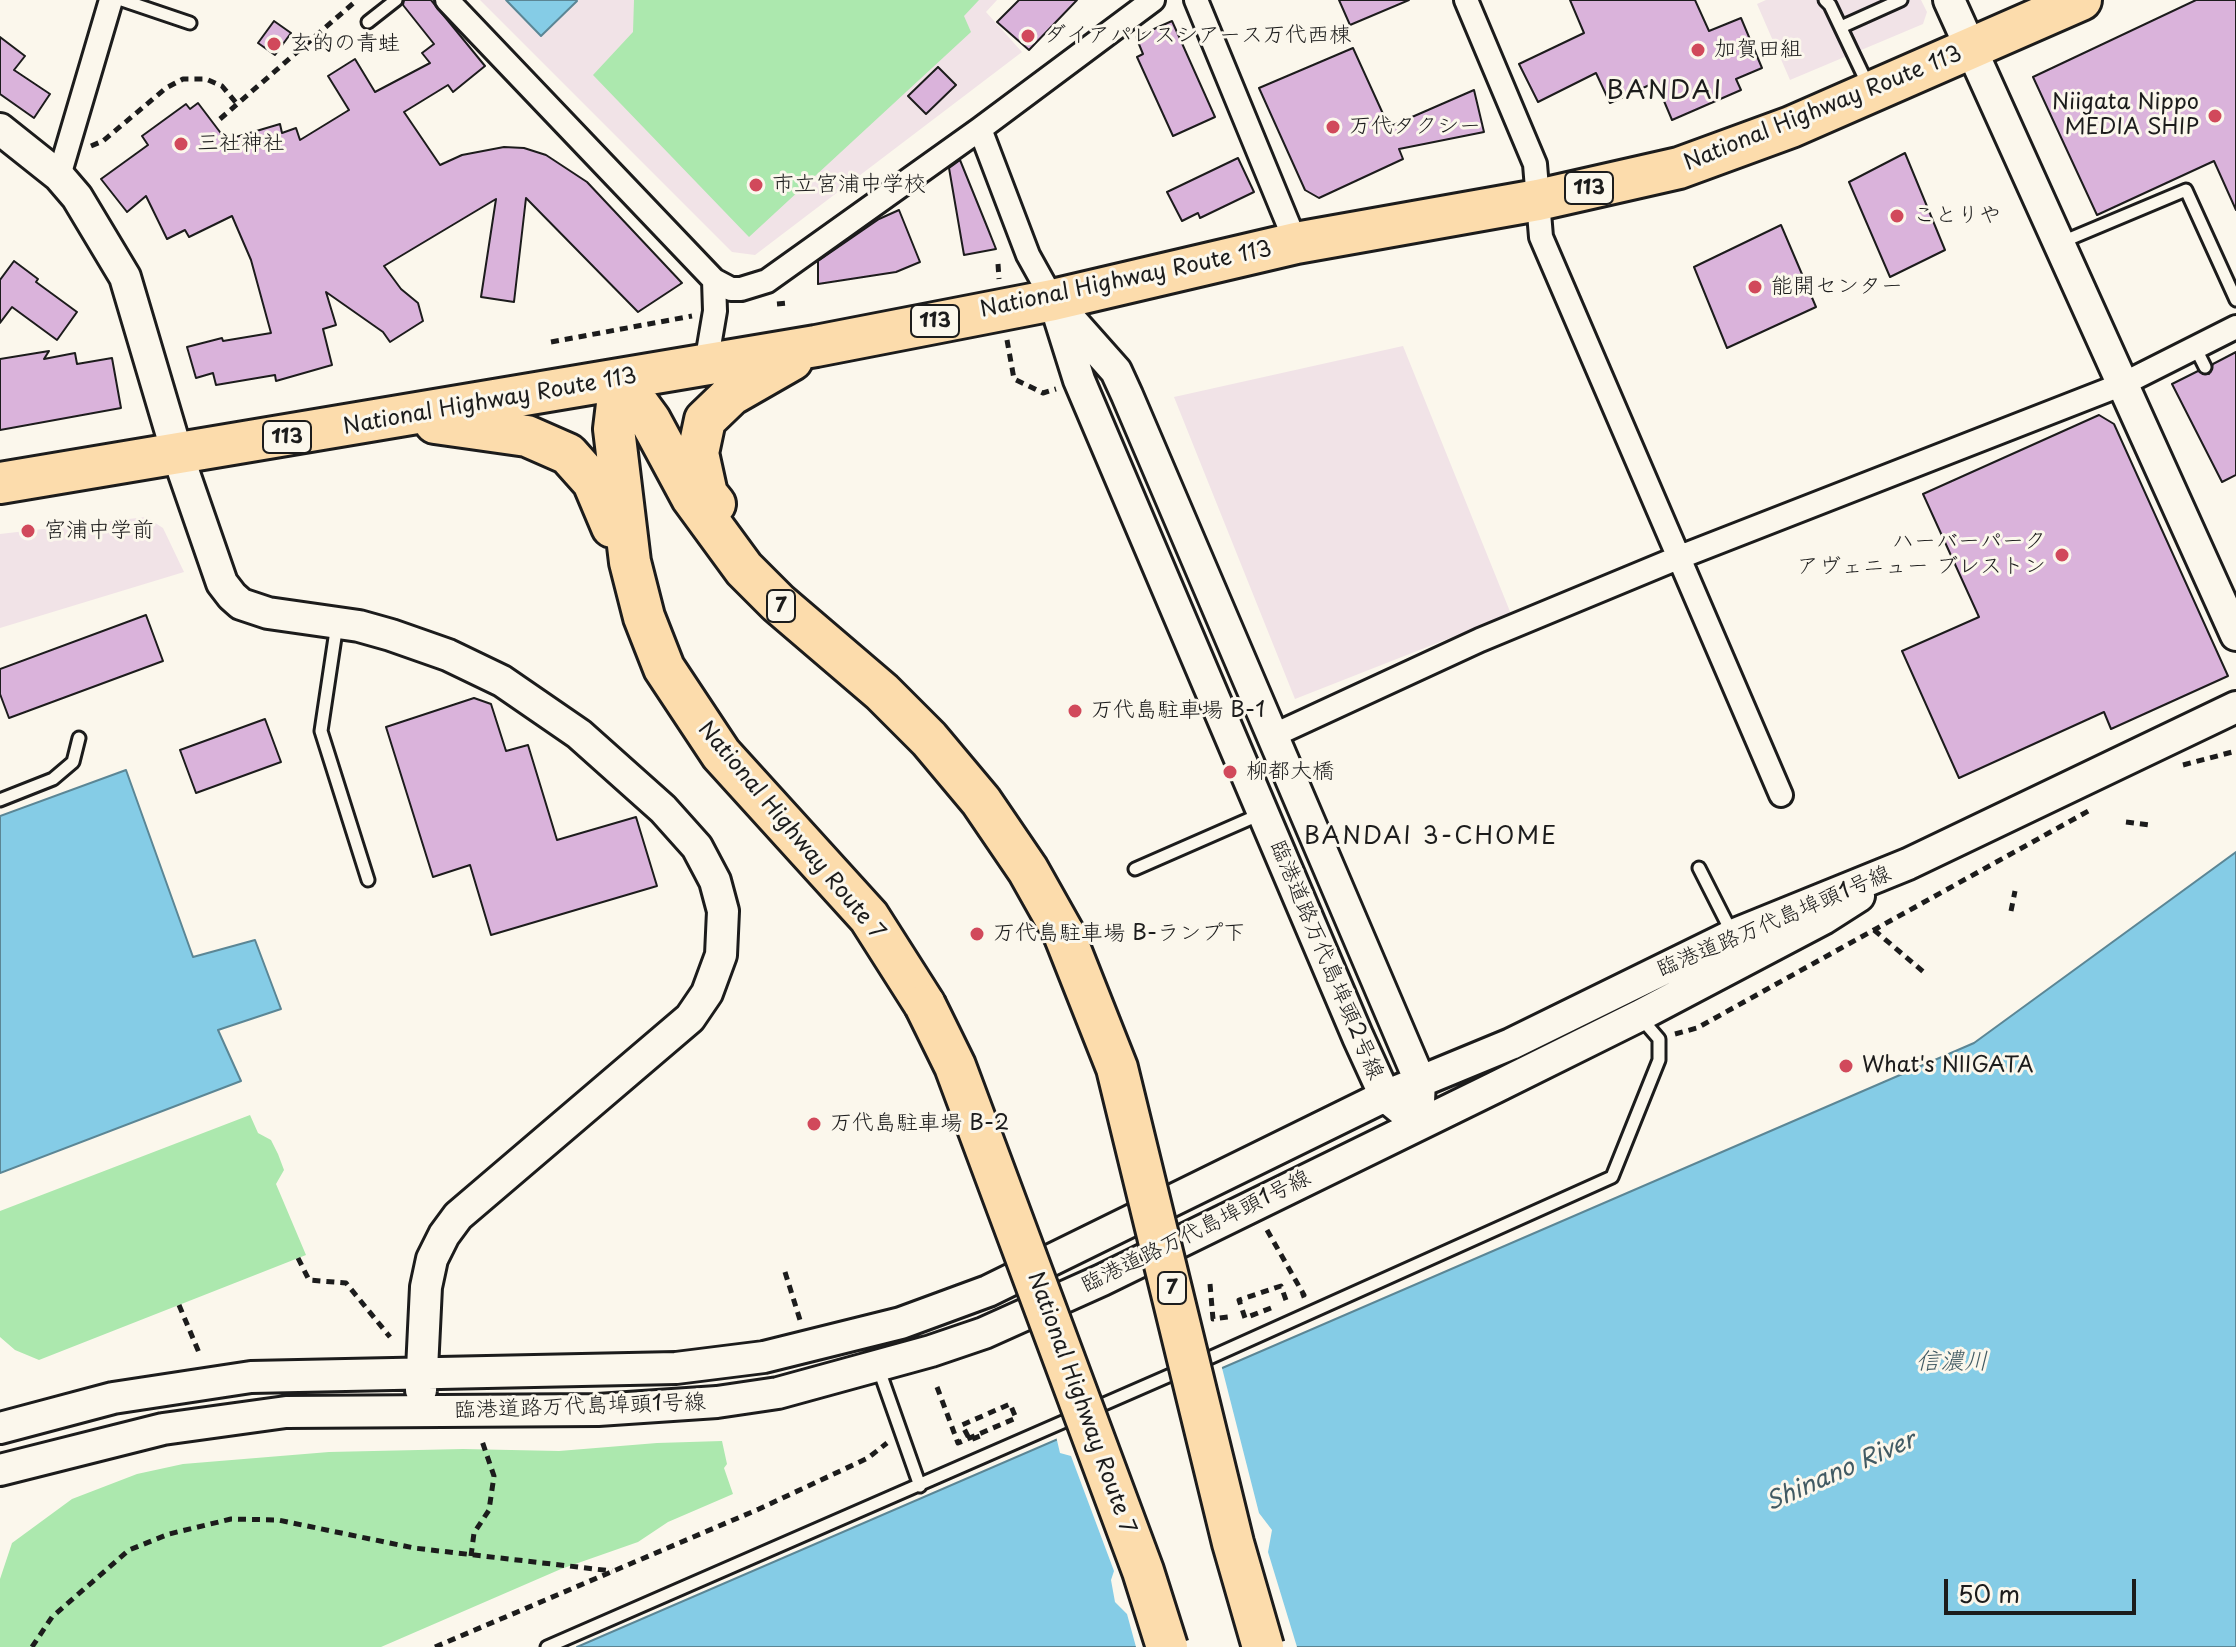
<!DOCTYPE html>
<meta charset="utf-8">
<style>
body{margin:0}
#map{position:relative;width:2236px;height:1647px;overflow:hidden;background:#fbf7ec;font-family:"Playpen Sans",sans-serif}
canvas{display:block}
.scale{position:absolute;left:1944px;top:1579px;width:192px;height:36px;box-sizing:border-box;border:4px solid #1c1c1c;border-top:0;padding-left:10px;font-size:24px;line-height:28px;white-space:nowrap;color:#1c1c1c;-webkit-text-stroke:6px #fbf7ec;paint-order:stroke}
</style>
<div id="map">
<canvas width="2236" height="1647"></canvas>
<div class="scale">50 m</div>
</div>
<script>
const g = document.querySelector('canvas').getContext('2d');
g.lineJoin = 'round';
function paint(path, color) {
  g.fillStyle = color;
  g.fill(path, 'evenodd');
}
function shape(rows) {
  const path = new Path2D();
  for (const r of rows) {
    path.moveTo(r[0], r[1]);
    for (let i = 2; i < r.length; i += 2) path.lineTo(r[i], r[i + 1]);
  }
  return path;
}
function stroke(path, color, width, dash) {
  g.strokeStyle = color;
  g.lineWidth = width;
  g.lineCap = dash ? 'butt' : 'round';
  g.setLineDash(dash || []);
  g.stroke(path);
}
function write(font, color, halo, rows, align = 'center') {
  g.font = font + ' "Playpen Sans","Klee One",sans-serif';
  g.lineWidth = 6;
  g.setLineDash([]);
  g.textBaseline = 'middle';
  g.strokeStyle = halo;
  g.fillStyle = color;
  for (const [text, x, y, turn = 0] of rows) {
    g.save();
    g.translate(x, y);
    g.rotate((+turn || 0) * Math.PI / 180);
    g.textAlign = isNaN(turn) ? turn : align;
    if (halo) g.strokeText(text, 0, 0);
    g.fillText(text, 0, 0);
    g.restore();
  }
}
const built = shape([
 [480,0,997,0,986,12,1022,52,755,255,732,252],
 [1766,0,1921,0,1927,12,1923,24,1790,80,1757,4],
 [1403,346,1511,614,1295,699,1174,397],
 [146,517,163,528,184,572,0,628,0,534]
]);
const green = shape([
 [634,0,979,0,964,16,971,32,749,237,593,75,633,32],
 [250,1115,258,1133,271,1140,278,1154,284,1170,276,1184,306,1255,39,1360,15,1350,0,1337,0,1211],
 [722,1441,727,1464,724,1468,733,1494,668,1522,638,1542,561,1569,381,1647,0,1647,0,1579,12,1543,72,1499,137,1474,183,1464,329,1452,463,1449,559,1451,657,1443]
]);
const water = shape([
 [506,0,576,0,577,1,541,36,506,0],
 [126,770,193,957,255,940,281,1009,218,1030,241,1081,0,1173,0,816,126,770],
 [2236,852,2236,1647,577,1647,1974,1043,2236,852]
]);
const pier = shape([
 [1221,1364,1259,1513,1272,1530,1268,1552,1297,1647,1136,1647,1127,1614,1115,1602,1111,1580,1114,1571,1071,1456,1060,1453,1056,1436]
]);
const building = shape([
 [404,0,431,0,485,66,453,92,448,85,404,112,440,165,462,155,504,147,524,148,546,155,587,182,682,283,638,312,526,198,514,302,481,297,496,199,384,266,401,289,418,303,423,321,390,342,383,332,326,292,336,325,323,329,332,365,276,381,275,375,216,385,213,373,196,378,187,347,222,338,223,341,271,333,251,260,232,216,189,237,185,230,167,239,146,196,127,212,101,179,148,145,142,136,186,104,190,109,198,103,226,140,280,124,282,133,296,128,300,140,349,110,328,76,355,59,375,92,430,63,422,53,434,44,403,5,404,0],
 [1019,0,1077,0,1029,50,997,22,1019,0],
 [1339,0,1409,0,1350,25,1339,0],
 [1570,0,1695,0,1709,31,1741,18,1762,68,1736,79,1741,90,1672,120,1656,82,1610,103,1596,73,1538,102,1519,64,1584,33,1570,0],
 [2196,0,2236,0,2236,210,2214,161,2097,215,2033,77,2196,0],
 [274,21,291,33,275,55,258,43,274,21],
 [1172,21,1215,117,1173,136,1137,57,1143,54,1136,37,1172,21],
 [0,37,25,56,14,70,50,94,34,118,0,94,0,37],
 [1353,48,1389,127,1474,90,1484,132,1399,149,1403,159,1319,198,1305,190,1259,88,1353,48],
 [938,67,956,85,926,114,908,96,938,67],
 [1905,153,1945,250,1890,277,1849,182,1905,153],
 [1238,158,1254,192,1200,218,1198,213,1182,221,1167,192,1238,158],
 [960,160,988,229,996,249,964,255,949,168,960,160],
 [899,210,920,262,896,272,818,284,818,261,879,219,899,210],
 [1781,225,1816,307,1727,348,1694,267,1781,225],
 [14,261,38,279,36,282,77,312,57,340,12,307,0,323,0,280,14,261],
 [49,351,44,359,75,353,77,364,112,358,121,408,0,430,0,359,49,351],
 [2236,352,2236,475,2222,482,2172,384,2198,371,2209,374,2213,364,2236,352],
 [2099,415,2114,424,2228,676,2111,729,2104,712,1959,778,1902,651,1979,617,1923,494,2099,415],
 [146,615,163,661,9,718,0,694,0,669,146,615],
 [474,698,491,704,506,751,528,745,557,840,636,817,657,886,491,935,470,865,433,877,386,727,474,698],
 [265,719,281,762,196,793,180,750,265,719]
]);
const path = shape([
 [220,119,357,0],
 [91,146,103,141,166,88,183,79,206,79,222,86,238,105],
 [998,264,999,279],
 [777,304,788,303],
 [1007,340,1014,379,1043,393,1056,389],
 [551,342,692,316],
 [2183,765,2236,751],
 [2126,822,2149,825],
 [2011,911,2015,891],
 [1874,930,1926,974],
 [1675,1034,1697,1028,2092,809],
 [1267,1230,1304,1295,1299,1297],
 [298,1258,309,1280,346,1283,390,1337],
 [785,1272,800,1320],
 [1210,1284,1213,1319,1228,1317],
 [179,1305,200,1355],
 [1271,1308,1245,1318,1239,1300,1281,1286,1287,1303],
 [937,1387,958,1443,1016,1418,1010,1404,962,1425,970,1440,980,1436],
 [471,1556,474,1533,489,1510,494,1476,482,1441],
 [32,1647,52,1617,129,1550,169,1534,231,1519,278,1520,414,1548,612,1571],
 [435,1647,759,1509,868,1458,887,1443]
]);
const lane = shape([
 [122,0,190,23],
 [1825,0,1830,5,1868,85],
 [368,22,396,0],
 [1841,27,1901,0],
 [2062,242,2186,190,2236,300],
 [2195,347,2205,367],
 [337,624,321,731,368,880],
 [0,800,53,779,73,762,79,738],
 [1699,868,1733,935],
 [1135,869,1263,813],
 [1198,1363,1612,1177,1659,1060,1659,1039,1640,1017],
 [878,1367,920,1486],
 [547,1647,1182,1370]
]);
const street = shape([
 [447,0,714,280,731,289,741,289,767,281,980,129,1153,0],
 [1196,0,1296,243],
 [1466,0,1535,164,1541,237,1781,795],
 [980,129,1028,255,1053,300],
 [59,176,111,0],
 [706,364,715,311,714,280],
 [1270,737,1480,640,1680,557,2123,384,2236,327]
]);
const secondary = shape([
 [1949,0,2236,635],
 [0,129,59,176,77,197,125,277,178,456,222,583,232,596,241,604,268,613,359,626,391,635,448,655,502,681,579,734,663,809,697,847,715,881,723,911,721,955,707,993,690,1018,458,1216,444,1235,432,1259,426,1287,421,1390],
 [1053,300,1116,371,1127,395,1420,1081,1419,1101],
 [1057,310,1079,380,1358,1037,1385,1096,1401,1109],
 [0,1428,113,1398,251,1377,676,1368,764,1357,901,1323,988,1291,1385,1096,1511,1044,1733,935,1908,864,2236,707],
 [0,1470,163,1429,286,1412,598,1410,717,1402,778,1393,931,1351,984,1333,1102,1280,1496,1087,1639,1016,1823,919,1859,896]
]);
const highway = shape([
 [620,379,614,429,630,562,644,617,664,668,721,754,869,917,925,1005],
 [620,379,650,420,692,498,744,569,778,603,882,692,929,739,981,801,1028,870,1064,934],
 [435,423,527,436,568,454,593,482,612,527],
 [0,483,816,346,1053,300,1296,243,1538,200,1679,168,1791,127,2081,0],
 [715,504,707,494,698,453,705,420,731,395,792,360]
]);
const highwayBridge = shape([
 [1064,934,1117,1068,1233,1543,1263,1647],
 [925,1005,955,1066,1143,1571,1167,1647]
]);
const markers = [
 [1028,36,8,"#d1495b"],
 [274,44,8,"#d1495b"],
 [1698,50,8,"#d1495b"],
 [2215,116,8,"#d1495b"],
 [1333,127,8,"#d1495b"],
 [181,144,8,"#d1495b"],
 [756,185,8,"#d1495b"],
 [1897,216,8,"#d1495b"],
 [1755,287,8,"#d1495b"],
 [28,531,8,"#d1495b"],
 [2062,555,8,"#d1495b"],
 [1075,711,8,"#d1495b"],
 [1230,772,8,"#d1495b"],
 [977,934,8,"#d1495b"],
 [1846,1066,8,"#d1495b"],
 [814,1124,8,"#d1495b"]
];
const shields = [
 [1589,188,48],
 [935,321,48],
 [287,437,48],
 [781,606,28],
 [1172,1288,28]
];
const shieldNames = [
 ["113",1589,188],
 ["113",935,321],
 ["113",287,437],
 ["7",781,606],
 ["7",1172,1288]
];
const poiNames = [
 ["ダイアパレスシアース万代西棟",1044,36],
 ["玄的の青蛙",290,44],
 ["加賀田組",1714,50],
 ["Niigata Nippo",2199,103,"right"],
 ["MEDIA SHIP",2199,128,"right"],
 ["万代タクシー",1349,127],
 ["三社神社",197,144],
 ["市立宮浦中学校",772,185],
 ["ことりや",1913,216],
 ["能開センター",1771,287],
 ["宮浦中学前",44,531],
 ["ハーバーパーク",2046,542,"right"],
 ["アヴェニュー ブレストン",2046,567,"right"],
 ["万代島駐車場 B-1",1091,711],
 ["柳都大橋",1246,772],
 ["万代島駐車場 B-ランプ下",993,934],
 ["What's NIIGATA",1862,1066],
 ["万代島駐車場 B-2",830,1124]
];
const streetNames = [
 ["National Highway Route 113",1823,109,-22],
 ["National Highway Route 113",1126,280,-12],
 ["National Highway Route 113",490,402,-10],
 ["National Highway Route 7",791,831,50],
 ["臨港道路万代島埠頭1号線",1774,922,-23],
 ["臨港道路万代島埠頭2号線",1326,960,67],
 ["臨港道路万代島埠頭1号線",1196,1232,-26],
 ["National Highway Route 7",1081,1403,70],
 ["臨港道路万代島埠頭1号線",580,1407,-2]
];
const neighbourhoodNames = [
 ["BANDAI 3-CHOME",1431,837]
];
const waterNames = [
 ["信濃川",1952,1362],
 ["Shinano River",1841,1472,-24]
];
const quarterNames = [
 ["BANDAI",1665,92]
];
paint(built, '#f1e3e7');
paint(green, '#ace8ae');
paint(water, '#85cce6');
stroke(water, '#5b8695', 2);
paint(pier, '#fbf7ec');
paint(building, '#dab3db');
stroke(building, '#1c1c1c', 2);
stroke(lane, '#1c1c1c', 17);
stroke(street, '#1c1c1c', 28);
stroke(secondary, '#1c1c1c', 36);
stroke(highway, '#1c1c1c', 46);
stroke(path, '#1c1c1c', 5, [8, 6]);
stroke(lane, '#fbf7ec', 11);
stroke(street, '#fbf7ec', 22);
stroke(secondary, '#fbf7ec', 30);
stroke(highway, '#fcdcac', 40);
stroke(highwayBridge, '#1c1c1c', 46, []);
stroke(highwayBridge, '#fcdcac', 40);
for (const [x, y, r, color] of markers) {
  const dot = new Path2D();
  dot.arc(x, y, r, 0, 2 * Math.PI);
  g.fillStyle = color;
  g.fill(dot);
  stroke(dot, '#fbf7ec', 3);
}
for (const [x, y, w] of shields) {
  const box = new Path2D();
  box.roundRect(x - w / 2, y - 16, w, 32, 6);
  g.fillStyle = '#fbf7ec';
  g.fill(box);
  stroke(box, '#1c1c1c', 2);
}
write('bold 20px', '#1c1c1c', null, shieldNames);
write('22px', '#1c1c1c', '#fbf7ec', poiNames, 'left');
write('22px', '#1c1c1c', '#fbf7ec', streetNames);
g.letterSpacing = '2px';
write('24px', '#1c1c1c', '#fbf7ec', neighbourhoodNames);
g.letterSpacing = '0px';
write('italic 24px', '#415a63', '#fbf7ec', waterNames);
g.letterSpacing = '2px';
write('26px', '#1c1c1c', '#fbf7ec', quarterNames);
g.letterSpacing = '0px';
</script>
